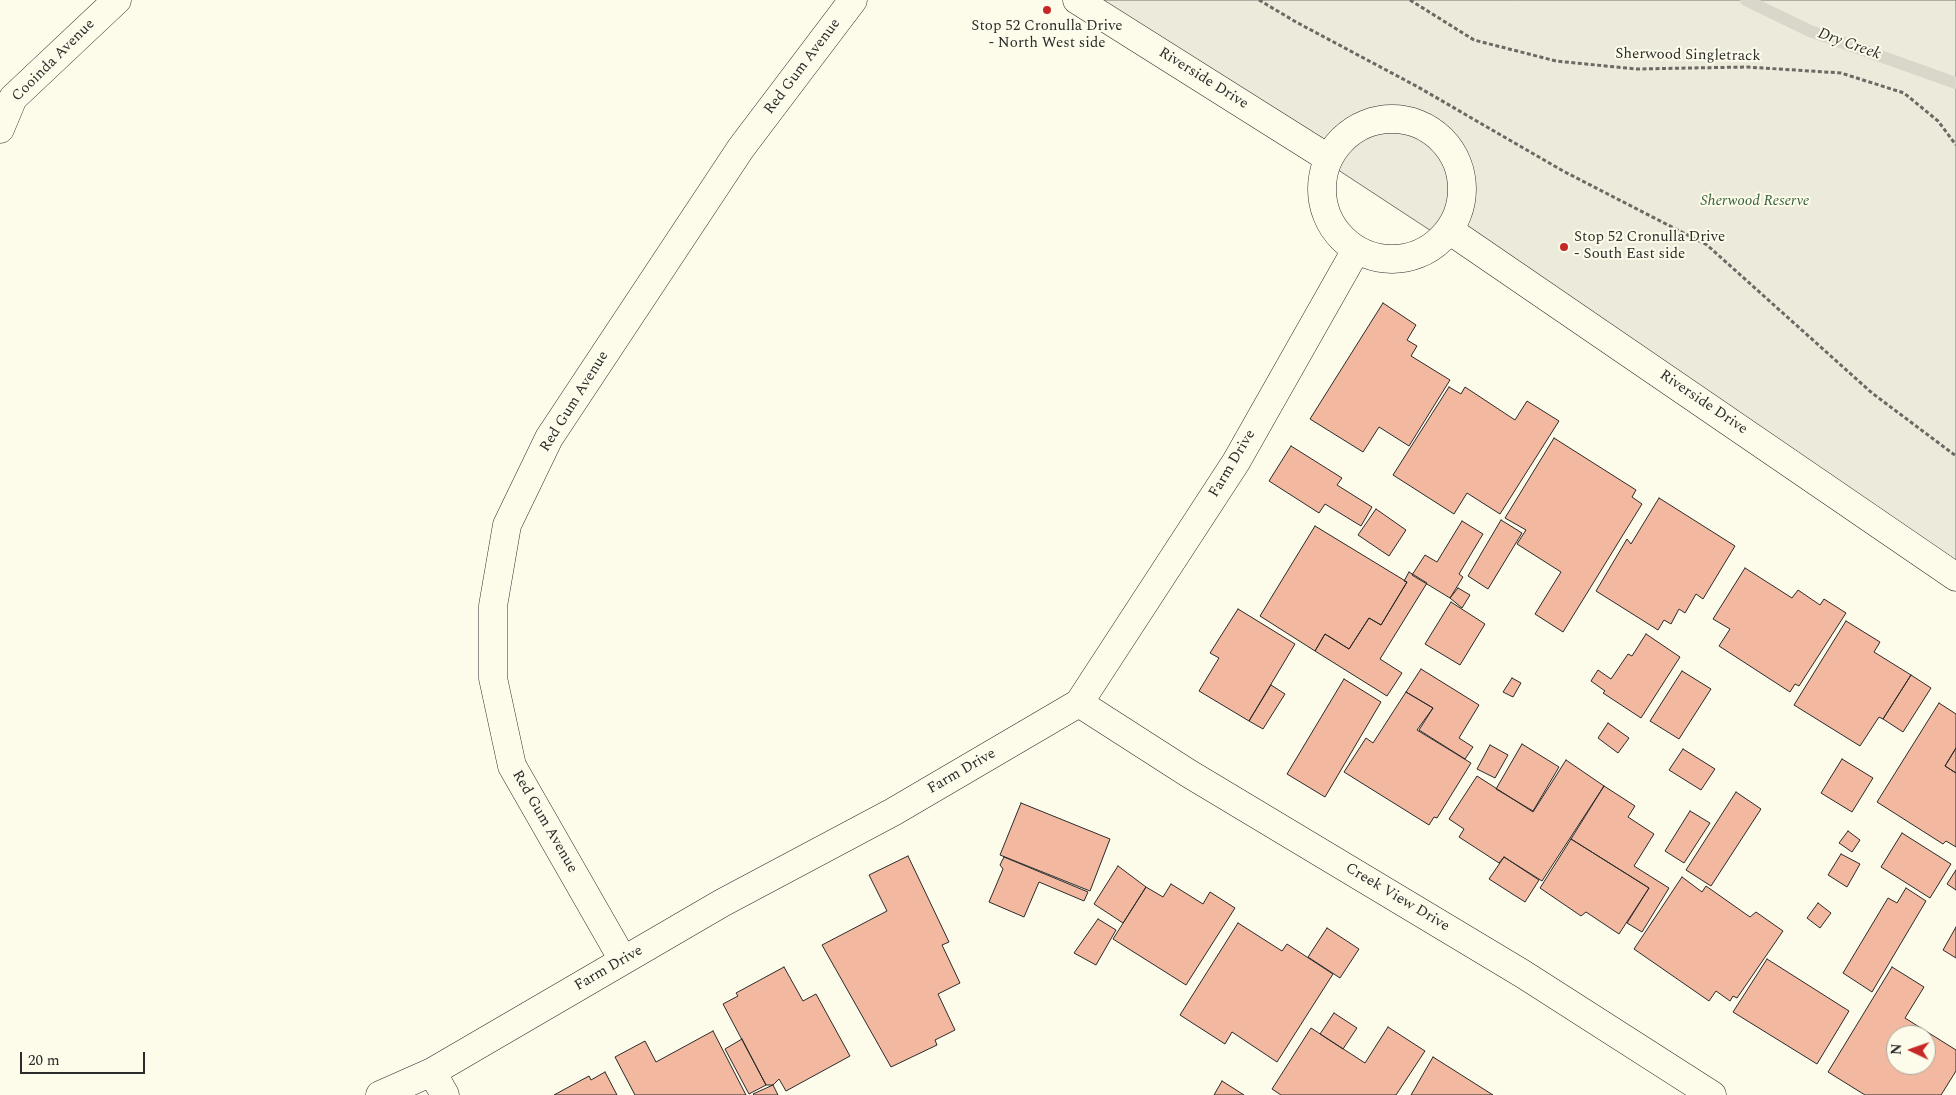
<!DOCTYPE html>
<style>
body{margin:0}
#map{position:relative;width:1956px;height:1095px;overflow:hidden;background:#fdfbea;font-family:Spectral,serif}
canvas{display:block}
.north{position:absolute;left:1886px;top:1025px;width:50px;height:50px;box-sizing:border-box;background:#fdfbea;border:1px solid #a9a89e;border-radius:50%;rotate:273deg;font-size:14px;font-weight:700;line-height:20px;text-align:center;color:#2b2b2b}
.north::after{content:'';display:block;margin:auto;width:18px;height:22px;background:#c62828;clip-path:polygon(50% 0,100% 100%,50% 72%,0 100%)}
.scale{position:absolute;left:20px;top:1052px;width:125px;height:22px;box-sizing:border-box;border:2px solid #2b2b2b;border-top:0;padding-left:6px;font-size:15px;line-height:18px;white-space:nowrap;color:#2b2b2b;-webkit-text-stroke:4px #fdfbea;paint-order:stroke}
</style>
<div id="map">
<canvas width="1956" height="1095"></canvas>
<div class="north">N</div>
<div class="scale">20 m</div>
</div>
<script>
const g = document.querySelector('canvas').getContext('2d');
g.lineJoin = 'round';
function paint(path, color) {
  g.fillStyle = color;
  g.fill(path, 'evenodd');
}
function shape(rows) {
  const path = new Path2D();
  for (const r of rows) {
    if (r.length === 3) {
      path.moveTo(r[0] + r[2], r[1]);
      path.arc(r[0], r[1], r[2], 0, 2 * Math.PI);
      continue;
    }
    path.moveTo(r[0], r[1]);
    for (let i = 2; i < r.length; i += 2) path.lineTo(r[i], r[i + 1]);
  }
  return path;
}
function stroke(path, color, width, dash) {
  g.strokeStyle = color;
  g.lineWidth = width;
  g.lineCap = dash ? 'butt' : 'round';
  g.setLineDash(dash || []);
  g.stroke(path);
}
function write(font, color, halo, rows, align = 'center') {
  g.font = font + ' Spectral,serif';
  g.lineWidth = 4;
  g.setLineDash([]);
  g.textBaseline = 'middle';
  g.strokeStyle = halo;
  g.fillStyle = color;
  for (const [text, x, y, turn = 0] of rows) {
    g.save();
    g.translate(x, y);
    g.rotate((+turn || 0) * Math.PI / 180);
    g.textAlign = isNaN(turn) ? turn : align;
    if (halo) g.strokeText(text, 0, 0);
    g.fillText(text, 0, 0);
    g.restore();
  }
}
const green = shape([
 [1079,0,1956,0,1956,584,1904,541,1079,0]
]);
const stream = shape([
 [1746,0,1810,31,1956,83]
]);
const building = shape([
 [1383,303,1416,325,1407,340,1417,346,1411,356,1450,380,1409,446,1379,427,1363,452,1310,419,1383,303],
 [1449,387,1461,394,1465,387,1515,420,1527,401,1559,421,1500,514,1467,493,1454,514,1393,475,1449,387],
 [1554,438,1636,490,1632,497,1642,504,1563,632,1535,614,1561,572,1517,544,1526,530,1505,518,1554,438],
 [1291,446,1342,478,1337,485,1372,507,1361,526,1325,504,1319,513,1269,481,1291,446],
 [1659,498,1735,546,1703,599,1696,594,1685,613,1679,609,1671,624,1664,620,1658,630,1596,591,1627,539,1631,544,1659,498],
 [1376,509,1406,530,1389,556,1358,535,1376,509],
 [1501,520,1522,533,1488,589,1468,576,1501,520],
 [1462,521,1483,534,1459,574,1463,577,1450,598,1412,575,1425,555,1437,562,1462,521],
 [1315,526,1407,582,1381,625,1369,618,1349,649,1325,634,1315,651,1260,616,1315,526],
 [1745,568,1792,598,1798,590,1820,605,1824,599,1846,613,1799,686,1795,684,1790,692,1719,646,1730,629,1713,619,1745,568],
 [1409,572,1427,583,1380,659,1402,673,1387,696,1315,651,1325,634,1349,649,1369,618,1381,625,1407,582,1404,581,1409,572],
 [1458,588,1470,595,1462,608,1450,598,1458,588],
 [1451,602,1485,624,1460,665,1425,644,1451,602],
 [1238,609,1295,644,1249,721,1199,691,1219,658,1210,653,1238,609],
 [1846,621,1880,642,1874,652,1911,675,1883,719,1879,717,1860,746,1794,705,1846,621],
 [1646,634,1680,657,1641,718,1603,693,1605,691,1591,681,1598,670,1611,679,1628,654,1632,656,1646,634],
 [1421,669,1479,705,1459,738,1473,747,1465,759,1419,730,1433,708,1406,692,1421,669],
 [1682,671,1711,689,1679,739,1650,721,1682,671],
 [1911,675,1931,688,1903,732,1883,719,1911,675],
 [1512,678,1521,683,1513,697,1503,692,1512,678],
 [1344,679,1381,702,1325,797,1287,774,1344,679],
 [1271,685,1285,694,1263,729,1249,721,1271,685],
 [1406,692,1433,708,1417,730,1471,763,1437,818,1434,817,1429,825,1344,772,1366,738,1373,743,1406,692],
 [1939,703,1956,714,1956,748,1945,766,1956,773,1956,847,1946,841,1943,844,1877,802,1939,703],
 [1608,723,1629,738,1618,753,1598,738,1608,723],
 [1522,744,1559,767,1533,811,1496,789,1522,744],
 [1490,745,1508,755,1495,778,1477,769,1490,745],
 [1956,748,1956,773,1945,766,1956,748],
 [1683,749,1715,769,1701,790,1669,770,1683,749],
 [1842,759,1873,778,1852,812,1821,793,1842,759],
 [1566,760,1604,786,1542,881,1504,857,1499,863,1459,837,1464,829,1449,819,1477,776,1533,812,1566,760],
 [1604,786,1635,806,1628,817,1654,834,1634,866,1669,888,1642,932,1627,923,1649,888,1571,839,1604,786],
 [1736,792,1761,809,1711,886,1686,870,1736,792],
 [1021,803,1110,839,1090,891,1000,855,1021,803],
 [1690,811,1710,823,1684,863,1665,851,1690,811],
 [1848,831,1860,840,1852,852,1839,843,1848,831],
 [1902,833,1951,864,1930,898,1881,867,1902,833],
 [1571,839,1649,888,1619,934,1586,912,1581,916,1540,888,1571,839],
 [1841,854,1860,864,1847,887,1828,875,1841,854],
 [908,856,949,942,942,945,960,983,938,994,955,1030,935,1040,937,1045,891,1067,822,945,887,911,869,875,908,856],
 [1004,857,1088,892,1084,901,1039,882,1024,917,989,902,1003,869,1000,865,1004,857],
 [1504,857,1539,880,1525,902,1489,879,1504,857],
 [1118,866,1146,887,1123,923,1094,904,1118,866],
 [1956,870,1956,890,1947,884,1956,870],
 [1682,877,1702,892,1706,886,1750,917,1756,912,1783,931,1737,998,1733,996,1730,1001,1716,991,1709,1001,1634,949,1682,877],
 [1171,884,1203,904,1210,892,1235,908,1186,985,1113,939,1146,887,1163,897,1171,884],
 [1906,888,1926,901,1872,992,1843,973,1888,898,1897,903,1906,888],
 [1818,903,1831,913,1820,928,1807,918,1818,903],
 [1098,919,1116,930,1096,965,1074,953,1098,919],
 [1238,923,1282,951,1287,944,1333,974,1277,1062,1232,1032,1225,1044,1180,1015,1238,923],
 [1956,927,1956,958,1943,950,1956,927],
 [1327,928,1359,949,1340,978,1308,957,1327,928],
 [1767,959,1849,1011,1817,1064,1733,1012,1767,959],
 [784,967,803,1001,816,994,850,1056,786,1091,779,1079,773,1085,766,1085,723,1004,738,996,736,993,784,967],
 [1892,967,1924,987,1905,1018,1956,1050,1956,1071,1941,1095,1865,1095,1828,1072,1892,967],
 [1896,1035,1926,1035,1926,1065,1896,1065,1896,1035],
 [1334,1013,1357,1028,1343,1049,1320,1034,1334,1013],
 [1388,1027,1425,1051,1396,1095,1281,1095,1272,1089,1311,1028,1365,1063,1388,1027],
 [713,1031,746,1095,635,1095,615,1057,645,1041,656,1062,713,1031],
 [742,1039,766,1085,749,1094,725,1049,742,1039],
 [1433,1057,1493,1095,1411,1095,1433,1057],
 [605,1072,617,1095,554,1095,589,1076,591,1080,605,1072],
 [1222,1081,1244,1095,1214,1095,1222,1081],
 [773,1085,778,1095,754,1095,753,1094,773,1085]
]);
const path = shape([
 [1259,0,1296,22,1418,87,1563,171,1707,245,1872,393,1956,456],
 [1410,0,1474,40,1556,61,1636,69,1747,67,1841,73,1904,93,1938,121,1956,145]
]);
const minor = shape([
 [1077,0,1328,158],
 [1392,189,70],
 [0,129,13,98,117,0],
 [1449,230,1956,577],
 [1079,703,1188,773,1523,974,1712,1095],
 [623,960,512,766,493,678,493,606,507,525,549,438,741,148,853,0],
 [432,1072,445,1095],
 [380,1095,432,1072,722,903,893,812,1079,703,1236,462,1356,250]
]);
const markers = [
 [1047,10,5,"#c62828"],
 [1564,247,5,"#c62828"]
];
const poiNames = [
 ["Stop 52 Cronulla Drive",1047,27],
 ["- North West side",1047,44],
 ["Stop 52 Cronulla Drive",1574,238,"left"],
 ["- South East side",1574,255,"left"]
];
const streetNames = [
 ["Sherwood Singletrack",1688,56,1],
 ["Cooinda Avenue",54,61,-45],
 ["Red Gum Avenue",803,67,-53],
 ["Riverside Drive",1203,79,32],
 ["Red Gum Avenue",575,402,-58],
 ["Riverside Drive",1703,403,34],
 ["Farm Drive",1233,464,-59],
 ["Farm Drive",962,772,-30],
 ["Red Gum Avenue",544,822,60],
 ["Creek View Drive",1397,898,31],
 ["Farm Drive",609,969,-30]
];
const parkNames = [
 ["Sherwood Reserve",1755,202]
];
const waterNames = [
 ["Dry Creek",1849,45,20]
];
paint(green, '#ecebdb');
stroke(green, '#74746e', 1);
stroke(stream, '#d8d7c9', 12);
paint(building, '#f2b8a0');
stroke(building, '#2b2b2b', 1);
stroke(minor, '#2b2b2b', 29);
stroke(path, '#6a6964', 3, [4, 2.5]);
stroke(minor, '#fdfbea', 28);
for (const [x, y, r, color] of markers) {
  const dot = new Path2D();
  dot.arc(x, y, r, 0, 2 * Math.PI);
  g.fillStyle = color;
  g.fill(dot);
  stroke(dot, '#fdfbea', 2);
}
write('15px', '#2b2b2b', '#fdfbea', poiNames);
write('15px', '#2b2b2b', '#fdfbea', streetNames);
write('italic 15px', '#34623c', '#fdfbea', parkNames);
write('italic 16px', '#2b2b2b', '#fdfbea', waterNames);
</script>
